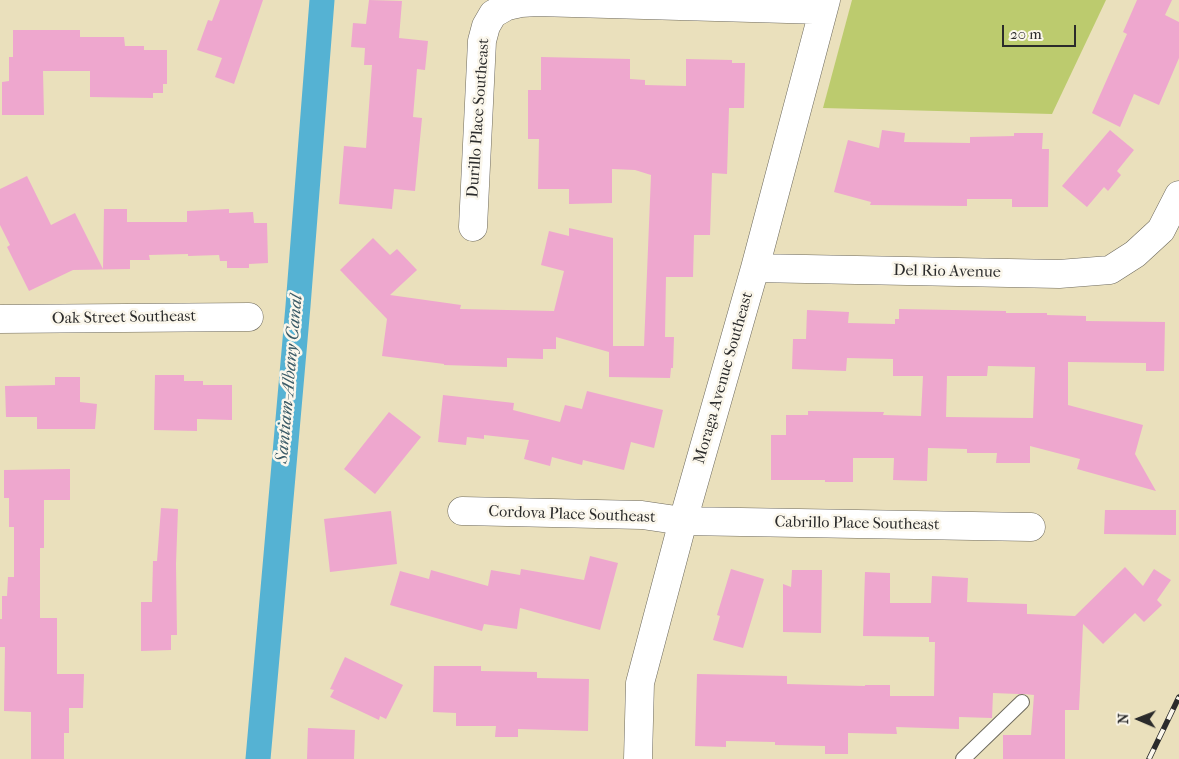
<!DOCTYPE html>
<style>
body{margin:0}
#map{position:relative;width:1179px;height:759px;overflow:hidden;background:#eae0bc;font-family:"IM FELL French Canon",serif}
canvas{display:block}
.north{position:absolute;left:1114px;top:694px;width:50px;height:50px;-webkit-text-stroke:4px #fbf7ec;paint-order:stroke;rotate:271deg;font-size:14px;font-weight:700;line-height:20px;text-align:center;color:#2b2b2b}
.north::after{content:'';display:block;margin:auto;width:18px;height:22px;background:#2b2b2b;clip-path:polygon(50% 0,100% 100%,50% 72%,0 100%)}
.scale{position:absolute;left:1002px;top:25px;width:74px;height:22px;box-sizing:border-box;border:2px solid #2b2b2b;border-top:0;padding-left:6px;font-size:15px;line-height:18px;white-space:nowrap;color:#2b2b2b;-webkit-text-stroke:4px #fbf7ec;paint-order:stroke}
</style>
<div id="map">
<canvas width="1179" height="759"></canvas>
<div class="north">N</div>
<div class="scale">20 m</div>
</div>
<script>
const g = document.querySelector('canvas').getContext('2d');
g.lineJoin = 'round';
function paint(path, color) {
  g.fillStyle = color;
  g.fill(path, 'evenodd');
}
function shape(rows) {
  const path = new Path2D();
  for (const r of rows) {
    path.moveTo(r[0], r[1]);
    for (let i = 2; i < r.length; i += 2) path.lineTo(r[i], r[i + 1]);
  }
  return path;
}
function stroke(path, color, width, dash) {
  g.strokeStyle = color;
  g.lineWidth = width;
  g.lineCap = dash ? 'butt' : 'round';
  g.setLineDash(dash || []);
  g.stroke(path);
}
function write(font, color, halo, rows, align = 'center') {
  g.font = font + ' "IM FELL French Canon",serif';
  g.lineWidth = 5;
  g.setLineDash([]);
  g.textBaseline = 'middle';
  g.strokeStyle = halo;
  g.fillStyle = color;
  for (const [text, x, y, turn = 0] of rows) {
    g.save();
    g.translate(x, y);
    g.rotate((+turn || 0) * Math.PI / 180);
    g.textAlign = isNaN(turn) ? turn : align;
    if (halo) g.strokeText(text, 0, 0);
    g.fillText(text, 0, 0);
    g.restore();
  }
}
const green = shape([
 [852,0,1106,0,1052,114,823,108]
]);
const canal = shape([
 [258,759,298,306,322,0]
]);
const building = shape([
 [220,0,263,0,234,84,215,77,222,58,197,50,208,20,212,21],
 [369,0,402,1,399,38,428,41,425,70,417,69,413,117,422,118,415,191,394,189,392,209,339,204,344,146,366,148,372,65,364,65,365,48,351,47,353,23,366,24],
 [1137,0,1172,0,1165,15,1179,22,1179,58,1159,105,1134,94,1120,127,1092,113,1127,34,1123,32],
 [13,30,80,30,80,37,124,37,125,46,144,46,144,50,167,50,167,84,163,84,163,93,153,93,153,98,90,97,90,71,43,71,44,115,2,115,2,82,9,81,9,57,13,57],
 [541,57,630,59,630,79,645,80,645,85,686,86,686,59,732,60,732,63,745,63,744,108,729,108,727,174,712,173,710,235,694,235,693,277,666,277,665,337,674,337,673,368,671,368,670,378,609,377,609,352,556,337,556,349,543,349,543,359,507,358,507,367,444,365,444,364,382,356,387,319,340,270,373,238,390,255,397,249,417,270,390,295,461,305,460,309,554,311,564,271,541,265,549,231,569,236,569,228,613,238,613,346,644,346,651,175,635,170,612,169,612,203,569,204,569,189,538,189,539,139,528,139,528,90,541,90],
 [882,130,905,133,904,142,970,143,970,137,1014,136,1014,133,1043,133,1042,149,1049,149,1048,207,1012,207,1012,199,967,199,967,206,870,205,871,202,834,192,848,140,879,148],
 [1110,130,1134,150,1117,171,1121,175,1108,191,1104,187,1087,207,1062,186],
 [27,176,51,225,75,213,103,269,104,209,127,209,127,222,187,222,187,211,229,209,229,213,253,212,254,223,267,223,268,263,249,264,249,268,227,268,227,261,220,261,219,255,188,256,188,254,149,255,150,260,130,260,130,269,73,270,29,291,7,247,10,245,0,225,0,189],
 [899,309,1006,311,1006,313,1047,313,1047,315,1086,316,1086,321,1165,322,1164,371,1146,371,1146,363,1068,362,1068,405,1143,425,1135,454,1156,491,1077,469,1080,459,1030,446,1030,463,996,463,997,453,967,453,967,449,928,448,927,481,893,480,894,458,853,458,853,482,825,482,825,480,771,480,771,435,786,435,786,415,808,415,808,411,884,412,883,415,921,416,923,376,893,376,893,359,847,358,846,371,792,369,793,339,806,339,807,310,849,312,848,323,895,324,895,319,899,319],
 [988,366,1035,367,1033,418,946,417,947,376,987,376],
 [155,375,184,375,184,381,203,381,203,385,232,385,232,420,197,419,197,431,154,430],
 [55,377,80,377,80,402,97,404,95,429,37,429,37,417,6,417,5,386,55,385],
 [587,391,663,410,654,448,631,442,624,470,583,460,582,465,552,457,550,466,524,459,529,440,484,435,484,439,467,437,466,445,438,442,443,395,514,403,513,410,560,422,565,405,582,409],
 [389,412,421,437,375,494,344,469],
 [70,469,70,500,44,500,44,548,40,548,40,618,57,618,57,674,84,674,83,708,69,708,69,733,64,733,64,759,31,759,31,712,4,711,5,647,0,647,0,619,2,619,2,596,7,596,8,577,14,577,14,527,9,527,9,498,4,498,4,470],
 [161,508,178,509,176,564,177,635,171,635,171,650,141,651,141,602,152,602,153,561,157,561],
 [1105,510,1176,510,1176,535,1104,534],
 [391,511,397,564,330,572,324,519],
 [590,556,618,563,600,630,520,608,517,629,484,624,482,631,390,605,400,571,429,579,431,570,488,586,491,570,520,575,521,569,584,580],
 [1125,567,1143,586,1154,569,1171,580,1157,600,1162,605,1144,622,1135,613,1103,644,1083,624,1079,710,1065,710,1065,759,1003,759,1003,735,1031,735,1034,695,1024,694,1018,694,993,693,992,718,959,717,959,729,896,727,897,734,848,733,848,754,825,754,825,746,775,745,775,742,726,741,726,747,695,746,697,674,787,676,787,684,865,686,865,685,890,685,890,696,934,696,935,642,929,642,929,637,863,636,865,572,890,573,890,603,931,603,932,576,968,578,967,602,1027,604,1027,614,1075,616],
 [731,569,764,579,743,648,713,640,720,616,717,615],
 [792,570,822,570,821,633,783,632,783,584,791,587],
 [345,657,403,685,386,719,380,716,379,720,330,697,334,690,330,689],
 [434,666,481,666,481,671,537,672,537,678,589,679,588,731,518,729,518,737,495,737,496,726,456,726,456,713,433,712],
 [308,728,355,730,354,759,307,759]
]);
const service = shape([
 [963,759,1022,702]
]);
const minor = shape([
 [473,227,482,41,486,26,493,14,507,6,521,3,537,2,823,10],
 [755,268,1059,274,1110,270,1135,254,1161,230,1179,195],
 [0,319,249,317],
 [462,511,642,515,683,521,1031,527],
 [638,759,640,683,683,521,755,268,826,0]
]);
const rail = shape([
 [1149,759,1179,697]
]);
const streetNames = [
 ["Durillo Place Southeast",479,118,-86],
 ["Del Rio Avenue",947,272,1],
 ["Oak Street Southeast",124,318,-1],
 ["Moraga Avenue Southeast",724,378,-74],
 ["Cordova Place Southeast",572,515,2],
 ["Cabrillo Place Southeast",857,524,1]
];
const waterNames = [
 ["Santiam-Albany Canal",290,379,-85]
];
paint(green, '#bccb6e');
stroke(canal, '#55b2d3', 25);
paint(building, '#eea7ce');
stroke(service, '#6e6a5e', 16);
stroke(minor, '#6e6a5e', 29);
stroke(service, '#fff', 14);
stroke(minor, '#fff', 28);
stroke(rail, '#2b2b2b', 5.5);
stroke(rail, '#fbf7ec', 4, [11]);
write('16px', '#2b2b2b', '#fbf7ec', streetNames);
write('italic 18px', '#3a5a66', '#fbf7ec', waterNames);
</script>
